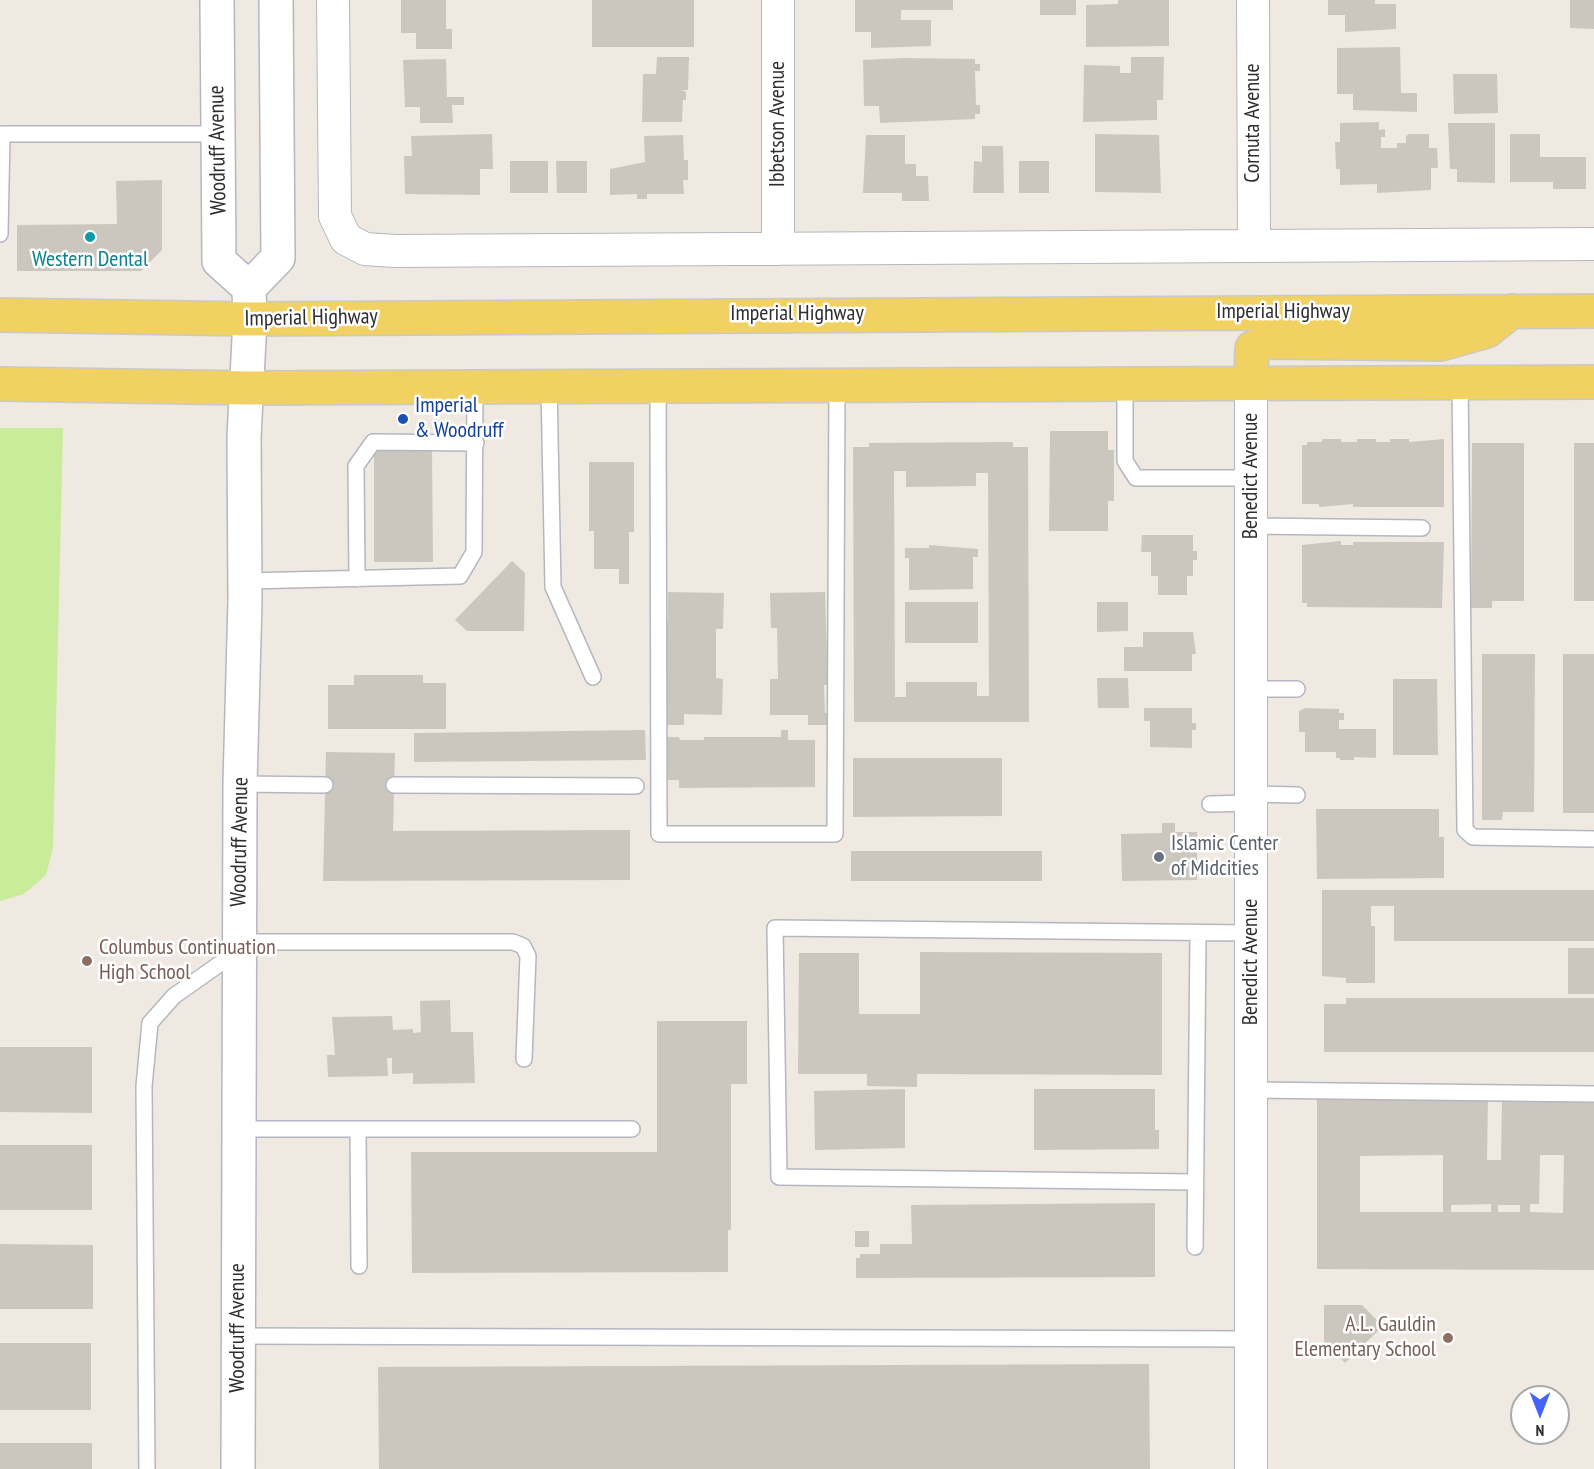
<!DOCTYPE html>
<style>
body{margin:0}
#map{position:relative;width:1594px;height:1469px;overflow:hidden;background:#efe9e1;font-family:"PT Sans Narrow",sans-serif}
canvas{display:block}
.north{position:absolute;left:1510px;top:1385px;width:60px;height:60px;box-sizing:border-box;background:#fff;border:2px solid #ababab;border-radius:50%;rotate:180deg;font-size:16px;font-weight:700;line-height:24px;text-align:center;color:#2e2e2e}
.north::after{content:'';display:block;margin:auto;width:21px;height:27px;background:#4264fb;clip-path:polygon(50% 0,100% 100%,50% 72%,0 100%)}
</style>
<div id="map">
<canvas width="1594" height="1469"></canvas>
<div class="north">N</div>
</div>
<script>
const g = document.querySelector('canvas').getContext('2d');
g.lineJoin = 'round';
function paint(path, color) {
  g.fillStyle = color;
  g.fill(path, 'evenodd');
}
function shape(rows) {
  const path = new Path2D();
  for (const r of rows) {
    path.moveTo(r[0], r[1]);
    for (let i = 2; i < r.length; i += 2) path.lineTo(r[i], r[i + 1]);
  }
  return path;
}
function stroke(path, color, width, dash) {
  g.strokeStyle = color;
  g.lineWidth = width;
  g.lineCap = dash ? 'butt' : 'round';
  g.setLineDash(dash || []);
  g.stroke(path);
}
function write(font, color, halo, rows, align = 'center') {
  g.font = font + ' "PT Sans Narrow",sans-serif';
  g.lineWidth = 5;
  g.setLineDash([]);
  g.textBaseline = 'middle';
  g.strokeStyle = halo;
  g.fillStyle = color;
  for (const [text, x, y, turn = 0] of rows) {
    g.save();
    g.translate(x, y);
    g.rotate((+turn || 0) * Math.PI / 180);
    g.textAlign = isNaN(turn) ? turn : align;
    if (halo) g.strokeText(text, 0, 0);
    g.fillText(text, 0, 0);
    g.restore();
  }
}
const pitch = shape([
 [0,428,63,428,53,848,46,875,24,894,0,901]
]);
const building = shape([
 [401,0,446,0,446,29,452,29,452,49,416,49,416,33,401,33],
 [592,0,694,0,694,47,592,47],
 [855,0,953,0,953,10,901,10,901,20,931,20,931,46,871,48,871,32,855,32],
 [1040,0,1076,0,1076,15,1040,15],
 [1118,0,1169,0,1169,46,1086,47,1086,5,1118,4],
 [1328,0,1375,0,1375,4,1396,4,1396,29,1345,32,1345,15,1328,15],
 [1570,0,1594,0,1594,29,1570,28],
 [1400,47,1401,93,1417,93,1417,112,1353,110,1353,94,1337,94,1337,48],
 [657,57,689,57,688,90,682,90,686,92,686,100,683,100,682,122,642,122,643,74,656,74],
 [1131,57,1164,57,1163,100,1157,100,1157,120,1083,122,1084,65,1120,66,1120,73,1131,73],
 [903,58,975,59,975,64,980,64,980,71,975,71,976,105,980,105,980,114,975,114,975,119,880,123,879,106,864,106,863,60],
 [446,59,447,97,464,97,464,105,452,105,453,123,420,123,420,107,405,107,403,60],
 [1453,74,1497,74,1498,113,1454,114],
 [1379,122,1379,130,1385,129,1385,137,1381,137,1381,148,1397,148,1397,143,1406,143,1406,136,1409,134,1429,134,1429,148,1437,148,1438,168,1431,168,1431,190,1377,193,1377,184,1340,185,1340,169,1336,169,1335,142,1340,142,1340,123],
 [1448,123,1495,123,1495,183,1457,182,1457,169,1450,169],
 [492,134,493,169,480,169,480,195,405,194,404,156,412,156,411,136],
 [1095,134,1159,135,1161,193,1095,192],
 [1510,134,1540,134,1540,157,1586,157,1586,189,1553,189,1553,182,1510,182],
 [683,135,684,160,688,160,688,180,683,180,684,194,647,194,647,199,637,199,637,194,610,195,610,169,645,162,644,136],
 [866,135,905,135,905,164,916,164,916,176,928,176,929,201,902,201,902,193,863,193],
 [982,146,1003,146,1004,193,973,193,974,161,982,162],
 [510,161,548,161,548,193,510,193],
 [556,161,587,161,587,193,557,193],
 [1019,161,1049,161,1049,193,1019,193],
 [162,180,162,250,141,271,17,271,17,225,117,224,116,181],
 [1050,431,1108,431,1108,450,1114,450,1114,501,1108,501,1108,531,1049,531],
 [1322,439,1341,439,1341,442,1357,442,1357,439,1376,439,1376,442,1390,442,1390,439,1409,439,1409,442,1444,439,1444,507,1353,507,1353,504,1319,507,1319,504,1302,504,1302,445,1307,445,1307,442,1322,442],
 [1013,442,1013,447,1028,447,1029,722,854,722,853,447,869,447,869,443],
 [894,471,906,471,906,487,976,486,976,473,988,473,989,696,977,696,977,682,906,682,906,697,895,697],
 [1472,443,1524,443,1524,601,1492,601,1492,608,1471,608],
 [1574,443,1594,443,1594,601,1574,601],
 [432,450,433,562,374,562,374,451],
 [589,462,634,462,634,532,629,532,629,584,619,584,619,569,594,569,594,531,589,531],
 [1142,535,1193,535,1193,551,1197,551,1197,560,1193,560,1193,576,1187,576,1187,595,1158,595,1158,576,1151,576,1151,552,1141,552],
 [1341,541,1341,545,1353,545,1353,542,1444,542,1442,608,1307,607,1307,603,1302,603,1302,545],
 [929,545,978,549,978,557,973,557,973,589,909,590,909,558,905,558,905,548,929,548],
 [512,561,525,573,524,631,467,631,455,620],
 [668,592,724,593,723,629,716,629,716,678,723,679,722,715,684,714,684,725,665,725,665,622,668,622],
 [825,592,828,685,824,685,825,713,828,713,828,725,808,725,808,715,770,715,770,679,778,679,777,628,771,628,770,593],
 [905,602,978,602,978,643,905,643],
 [1097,602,1128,602,1128,631,1097,632],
 [1143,632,1193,632,1196,654,1192,654,1192,671,1124,671,1124,647,1143,647],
 [1482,654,1535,654,1534,812,1503,812,1502,820,1482,820],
 [1563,654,1594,654,1594,813,1563,813],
 [354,675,423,675,423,683,446,683,446,729,328,729,328,685,354,685],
 [1097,678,1128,678,1129,708,1098,708],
 [1393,679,1437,679,1438,755,1393,755],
 [1144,708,1192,708,1192,723,1196,723,1196,730,1192,730,1192,748,1150,747,1150,721,1144,721],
 [1305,708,1339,709,1339,713,1344,713,1344,720,1339,720,1339,729,1376,729,1376,758,1354,757,1354,760,1340,760,1340,758,1336,758,1336,752,1305,752,1305,732,1299,732,1299,711],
 [645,730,646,760,414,762,414,733],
 [781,730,788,730,788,740,815,740,815,787,679,788,679,780,665,780,665,737,679,737,680,740,704,740,704,737,781,737],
 [326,752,395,753,393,831,630,830,630,880,323,881],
 [853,758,1002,758,1002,816,853,817],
 [1316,809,1439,809,1439,837,1444,837,1444,878,1317,879],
 [1162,823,1175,823,1175,832,1197,832,1197,880,1122,881,1121,834,1162,833],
 [851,851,1042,851,1042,881,851,881],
 [1322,890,1594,890,1594,941,1394,941,1394,906,1371,906,1371,926,1375,926,1375,983,1346,983,1346,978,1322,976],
 [1568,948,1594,948,1594,994,1568,994],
 [920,952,1162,953,1162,1075,917,1074,917,1087,867,1086,867,1074,798,1074,799,953,859,953,859,1014,920,1014],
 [1346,998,1594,998,1594,1052,1324,1052,1324,1004,1346,1004],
 [450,1000,451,1032,473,1032,475,1083,413,1084,413,1073,392,1074,392,1058,387,1058,388,1076,328,1077,327,1055,335,1055,332,1017,392,1016,393,1030,413,1029,413,1033,421,1032,420,1001],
 [657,1021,747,1021,747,1084,731,1084,731,1230,728,1230,728,1272,412,1273,411,1152,657,1152],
 [0,1047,92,1047,92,1113,0,1112],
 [905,1089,905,1148,815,1150,814,1091],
 [1034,1089,1155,1089,1155,1130,1159,1130,1159,1149,1034,1150],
 [1317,1098,1488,1099,1487,1160,1501,1160,1502,1098,1594,1098,1594,1270,1317,1269],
 [1443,1155,1443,1212,1360,1212,1360,1156],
 [1540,1155,1564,1155,1563,1213,1530,1212,1530,1204,1539,1204],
 [1491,1204,1491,1212,1451,1212,1451,1205],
 [1498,1205,1520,1205,1520,1212,1498,1212],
 [0,1145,92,1145,92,1210,0,1210],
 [1155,1203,1155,1277,856,1278,856,1258,860,1258,860,1254,880,1254,880,1244,912,1244,911,1205],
 [855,1231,869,1231,869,1247,855,1247],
 [0,1244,93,1245,93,1309,0,1309],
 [1324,1305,1362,1305,1383,1326,1345,1363,1324,1341],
 [0,1343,91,1343,91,1410,0,1410],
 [1149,1364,1150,1469,379,1469,378,1367],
 [0,1443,92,1443,92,1469,0,1469]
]);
const service = shape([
 [0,234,2,134,217,134],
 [1460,382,1465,830,1473,837,1594,839],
 [1125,384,1125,461,1136,478,1251,478],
 [658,385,659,834,835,834,837,384],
 [549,386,553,587,593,677],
 [1251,526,1422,528],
 [357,579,356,466,373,442,476,443],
 [245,581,460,576,474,552,475,386],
 [1251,689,1297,689],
 [240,784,325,785],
 [394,785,636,786],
 [1251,794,1297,795],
 [1210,804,1251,803],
 [239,942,513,942,523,946,528,956,524,1059],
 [1251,1090,1594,1094],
 [238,1129,632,1129],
 [358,1129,359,1266],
 [1195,1182,779,1177,775,928,1251,933],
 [1195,1247,1198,933],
 [238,1336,1251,1339],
 [147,1469,144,1086,150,1023,174,996,238,951]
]);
const minor = shape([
 [333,0,335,216,346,239,365,249,395,251,1594,244],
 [778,0,778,249],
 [1253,0,1254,246],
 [1251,383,1251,1469]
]);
const secondary = shape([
 [217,0,219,261,249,288,250,319,244,437,245,600,240,784,238,1469],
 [249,288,278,258,276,0]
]);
const primary = shape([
 [0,315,250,319,1594,311],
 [1251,383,1252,348,1267,342,1441,344,1487,331,1512,311],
 [0,384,248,388,1594,382]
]);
const markers = [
 [90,237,6,"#0f9aa8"],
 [403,419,6,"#1a4fb4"],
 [1159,857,6,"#6b7280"],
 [87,961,6,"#8d6e63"],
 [1448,1338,6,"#8d6e63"]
];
const streetNames = [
 ["Cornuta Avenue",1253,123,-90],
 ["Ibbetson Avenue",778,124,-90],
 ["Woodruff Avenue",218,150,-91],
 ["Imperial Highway",1283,312],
 ["Imperial Highway",797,314],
 ["Imperial Highway",311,318,-1],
 ["Benedict Avenue",1251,476,-90],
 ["Woodruff Avenue",240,842,-89],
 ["Benedict Avenue",1251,962,-90],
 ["Woodruff Avenue",238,1328,-90]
];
const cultureNames = [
 ["Western Dental",90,260]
];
const transitNames = [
 ["Imperial",415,406],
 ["& Woodruff",415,431]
];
const worshipNames = [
 ["Islamic Center",1171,844],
 ["of Midcities",1171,869]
];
const educationNames = [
 ["Columbus Continuation",99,948],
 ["High School",99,973],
 ["A.L. Gauldin",1436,1325,"right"],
 ["Elementary School",1436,1350,"right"]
];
paint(pitch, '#c9ec9a');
paint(building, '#cbc7bf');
stroke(service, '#b4b7c1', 18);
stroke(minor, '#b4b7c1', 34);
stroke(secondary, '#b4b7c1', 36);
stroke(primary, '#c9c9c9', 36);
stroke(service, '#fff', 15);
stroke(minor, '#fff', 32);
stroke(secondary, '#fff', 33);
stroke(primary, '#f2d163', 33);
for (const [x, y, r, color] of markers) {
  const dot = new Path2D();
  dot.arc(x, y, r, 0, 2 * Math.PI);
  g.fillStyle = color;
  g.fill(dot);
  stroke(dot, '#fff', 2);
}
write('22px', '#2e2e2e', '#fff', streetNames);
write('22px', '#0d838f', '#fff', cultureNames);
write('22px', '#164399', '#fff', transitNames, 'left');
write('22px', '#5b616d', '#fff', worshipNames, 'left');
write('22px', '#785e54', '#fff', educationNames, 'left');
</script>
